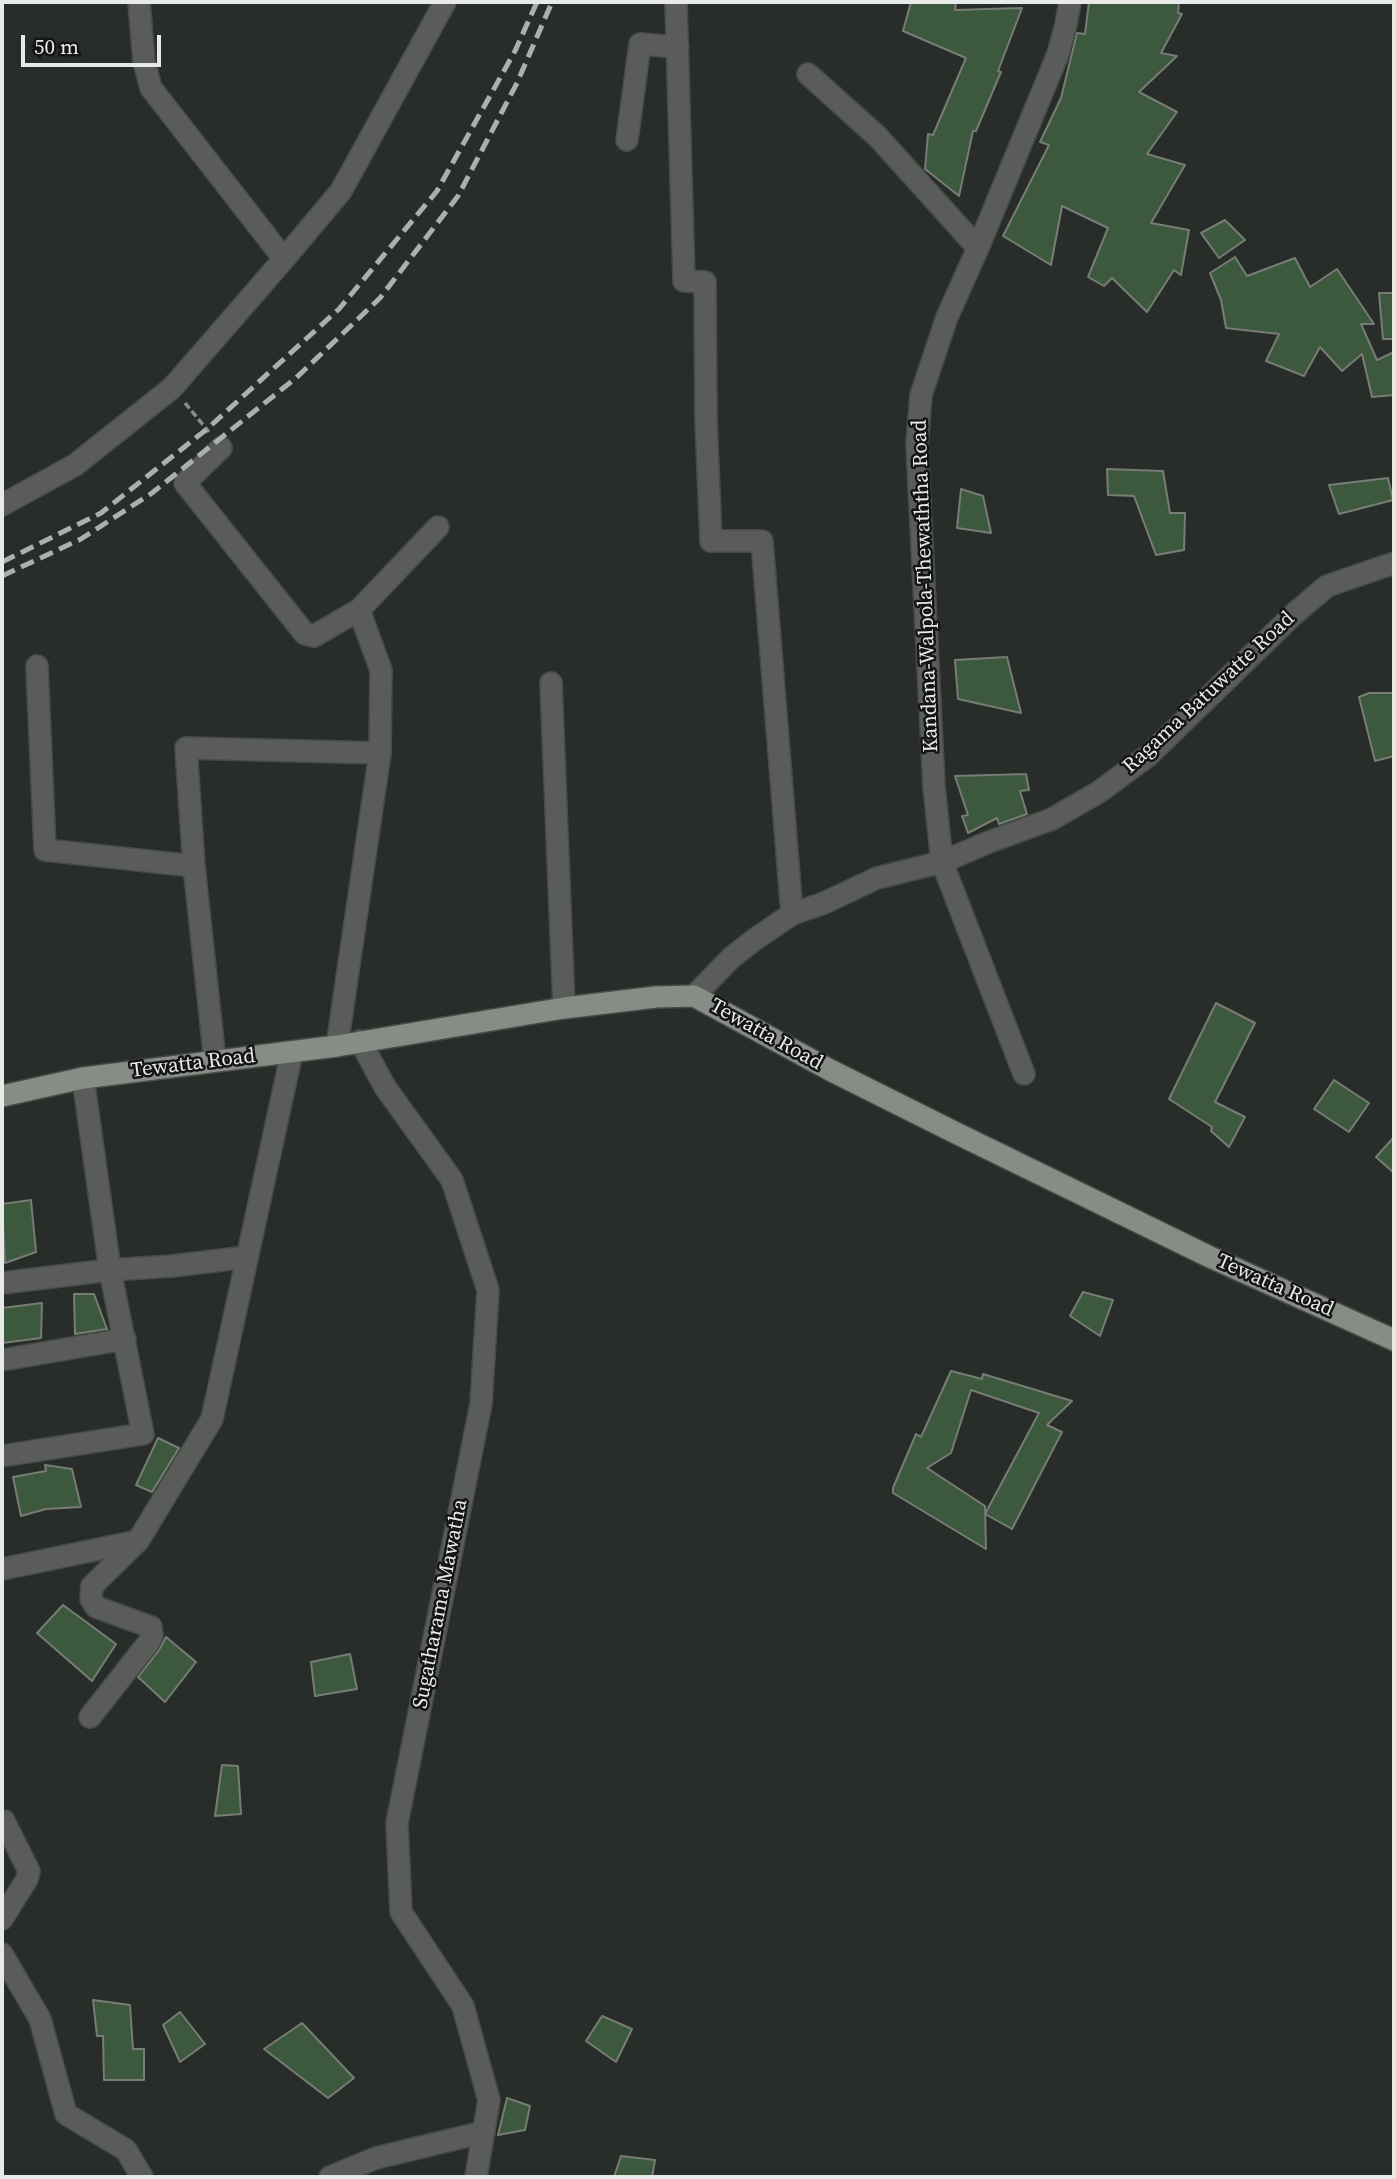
<!DOCTYPE html>
<style>
body{margin:0}
#map{position:relative;width:1396px;height:2179px;overflow:hidden;background:#292d29;font-family:"Source Serif 4",serif}
canvas{display:block}
.frame{position:absolute;inset:0;border:4px solid #e7eae7;pointer-events:none}
.scale{position:absolute;left:21px;top:35px;width:140px;height:32px;box-sizing:border-box;border:4px solid #e7eae7;border-top:0;padding-left:9px;font-size:21px;line-height:24px;white-space:nowrap;color:#e7eae7;-webkit-text-stroke:5px #131413;paint-order:stroke}
</style>
<div id="map">
<canvas width="1396" height="2179"></canvas>
<div class="frame"></div>
<div class="scale">50 m</div>
</div>
<script>
const g = document.querySelector('canvas').getContext('2d');
g.lineJoin = 'round';
function paint(path, color) {
  g.fillStyle = color;
  g.fill(path, 'evenodd');
}
function shape(rows) {
  const path = new Path2D();
  for (const r of rows) {
    path.moveTo(r[0], r[1]);
    for (let i = 2; i < r.length; i += 2) path.lineTo(r[i], r[i + 1]);
  }
  return path;
}
function stroke(path, color, width, dash) {
  g.strokeStyle = color;
  g.lineWidth = width;
  g.lineCap = dash ? 'butt' : 'round';
  g.setLineDash(dash || []);
  g.stroke(path);
}
function write(font, color, halo, rows, align = 'center') {
  g.font = font + ' "Source Serif 4",serif';
  g.lineWidth = 5;
  g.setLineDash([]);
  g.textBaseline = 'middle';
  g.strokeStyle = halo;
  g.fillStyle = color;
  for (const [text, x, y, turn = 0] of rows) {
    g.save();
    g.translate(x, y);
    g.rotate((+turn || 0) * Math.PI / 180);
    g.textAlign = isNaN(turn) ? turn : align;
    if (halo) g.strokeText(text, 0, 0);
    g.fillText(text, 0, 0);
    g.restore();
  }
}
const building = shape([
 [911,2,956,2,955,10,1022,8,998,71,1001,72,976,131,973,131,959,196,925,169,928,134,933,135,966,58,903,31,911,2],
 [1089,2,1179,2,1178,13,1182,14,1161,53,1177,56,1139,92,1177,112,1147,154,1185,165,1151,223,1189,230,1181,275,1174,270,1147,312,1112,278,1104,286,1088,277,1108,228,1062,206,1051,265,1003,236,1049,145,1040,142,1061,98,1077,33,1085,34,1089,2],
 [1225,220,1245,240,1219,258,1201,233,1225,220],
 [1235,257,1247,276,1295,258,1310,287,1337,269,1374,324,1361,324,1377,360,1394,352,1394,395,1372,397,1362,354,1342,371,1320,347,1304,376,1266,361,1279,334,1226,328,1221,300,1210,273,1235,257],
 [1379,293,1394,293,1394,339,1383,339,1379,293],
 [1107,469,1163,471,1170,513,1185,513,1184,550,1156,555,1134,496,1108,495,1107,469],
 [1388,478,1393,500,1339,514,1329,485,1388,478],
 [961,489,983,496,991,533,957,528,961,489],
 [1007,657,1021,713,958,699,955,660,1007,657],
 [1369,693,1394,693,1394,756,1375,761,1359,697,1369,693],
 [1026,774,1029,790,1020,791,1027,814,999,824,997,818,968,833,962,816,968,815,955,776,1026,774],
 [1216,1003,1255,1023,1215,1102,1245,1117,1229,1147,1211,1131,1212,1127,1169,1099,1216,1003],
 [1334,1080,1369,1103,1349,1132,1314,1109,1334,1080],
 [1394,1137,1394,1173,1376,1157,1394,1137],
 [31,1200,36,1252,5,1263,2,1204,31,1200],
 [1083,1292,1113,1300,1100,1336,1070,1316,1083,1292],
 [74,1294,94,1294,107,1329,75,1334,74,1294],
 [42,1303,41,1338,2,1343,2,1308,42,1303],
 [951,1371,982,1379,983,1374,1072,1401,1047,1425,1062,1432,1012,1529,985,1514,1039,1413,971,1390,951,1453,927,1468,985,1506,986,1549,893,1493,893,1488,916,1434,921,1437,951,1371],
 [158,1438,179,1448,152,1492,136,1485,158,1438],
 [45,1465,72,1469,81,1507,46,1509,21,1516,13,1477,46,1471,45,1465],
 [63,1605,116,1644,92,1681,37,1633,63,1605],
 [166,1637,196,1662,165,1702,138,1677,159,1650,166,1637],
 [350,1654,357,1689,315,1696,311,1662,350,1654],
 [222,1765,238,1766,241,1814,215,1816,222,1765],
 [93,2000,130,2005,133,2049,144,2049,144,2080,104,2080,103,2036,97,2036,93,2000],
 [180,2012,205,2044,180,2062,163,2025,180,2012],
 [602,2016,632,2029,616,2062,586,2041,602,2016],
 [302,2023,354,2078,328,2098,264,2049,302,2023],
 [507,2098,530,2106,525,2130,498,2135,507,2098],
 [621,2156,655,2160,652,2177,614,2177,621,2156]
]);
const path = shape([
 [185,403,209,432]
]);
const minor = shape([
 [676,2,684,281,705,282,706,420,711,541,762,541,792,914],
 [808,74,878,137,978,248],
 [627,140,640,44,678,47],
 [284,259,341,191,445,2],
 [221,448,185,483,305,634,314,636,359,610,381,670,380,753,337,1046],
 [2,505,75,465,172,388,284,259,151,88,144,62,139,2],
 [359,610,438,527],
 [37,666,45,850,194,866,215,1061],
 [551,683,564,1008],
 [194,866,186,748,380,753],
 [694,996,731,958,754,940,792,914,824,903,877,878,942,862,989,842,1052,819,1099,792,1149,755,1294,614,1327,586,1394,563],
 [360,1041,385,1087,452,1180,488,1290,481,1404,397,1823,401,1912,463,2006,489,2100,476,2177],
 [1024,1074,942,862,934,786,917,444,921,395,947,317,978,248,1058,54,1066,24,1070,2],
 [2,1283,110,1270,172,1266,247,1257],
 [2,1360,125,1339],
 [2,1456,143,1434,110,1270,83,1078],
 [2,1569,138,1541,212,1419,292,1052],
 [90,1717,149,1642,152,1635,151,1627,96,1607,91,1599,92,1586,138,1541],
 [2,1919,27,1879,29,1871,4,1821],
 [2,1954,40,2019,66,2114,126,2150,142,2177],
 [330,2177,376,2158,484,2132]
]);
const major = shape([
 [2,1096,83,1078,337,1046,564,1008,656,997,694,996,830,1070,956,1133,1210,1257,1394,1340]
]);
const rail = shape([
 [2,562,101,513,207,429,339,309,437,191,515,51,537,2],
 [2,576,81,539,152,493,296,378,380,298,458,196,517,83,552,2]
]);
const streetNames = [
 ["Kandana-Walpola-Thewaththa Road",926,586,-92],
 ["Ragama Batuwatte Road",1209,693,-43],
 ["Tewatta Road",766,1035,29],
 ["Tewatta Road",193,1064,-7],
 ["Tewatta Road",1275,1286,24],
 ["Sugatharama Mawatha",441,1604,-79]
];
paint(building, '#3d593d');
stroke(building, '#777c77', 2);
stroke(minor, '#474b47', 24);
stroke(major, '#474b47', 24);
stroke(path, '#8b8f8b', 3.5, [7, 3.5]);
stroke(minor, '#5a5c5a', 21);
stroke(major, '#888c87', 21);
stroke(rail, '#acb0ac', 5, [14, 7]);
write('21px', '#e7eae7', '#131413', streetNames);
</script>
